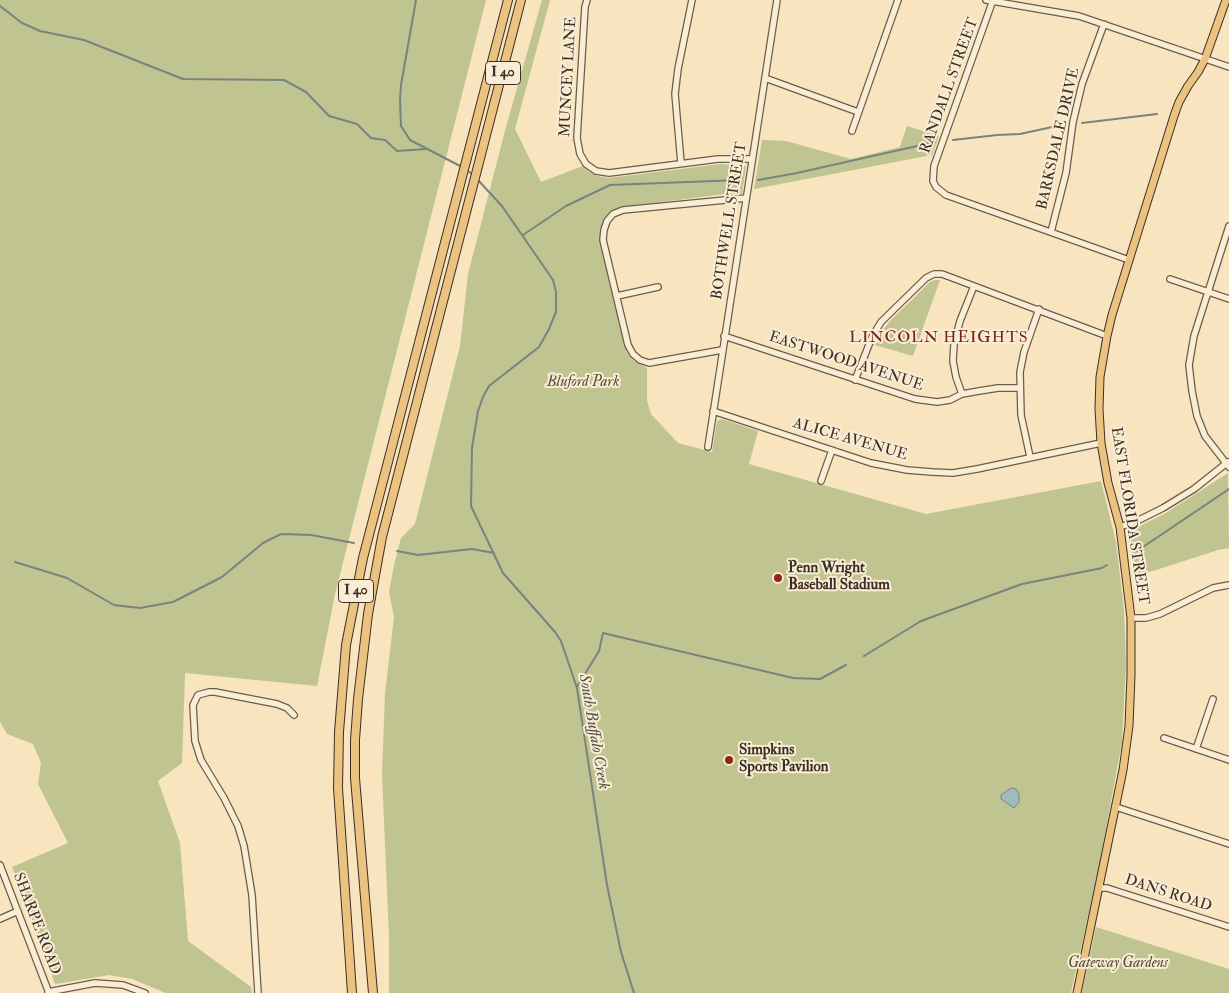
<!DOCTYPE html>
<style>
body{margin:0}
canvas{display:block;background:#f8e4bf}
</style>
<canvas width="1229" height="993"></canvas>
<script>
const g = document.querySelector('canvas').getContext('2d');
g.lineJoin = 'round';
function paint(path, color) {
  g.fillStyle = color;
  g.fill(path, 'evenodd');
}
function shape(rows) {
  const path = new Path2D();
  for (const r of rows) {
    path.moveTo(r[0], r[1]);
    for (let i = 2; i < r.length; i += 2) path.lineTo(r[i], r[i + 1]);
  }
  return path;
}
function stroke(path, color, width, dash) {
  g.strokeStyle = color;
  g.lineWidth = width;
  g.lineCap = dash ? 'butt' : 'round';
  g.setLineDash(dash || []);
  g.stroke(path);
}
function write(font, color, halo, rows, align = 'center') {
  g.font = font + ' "IM FELL Double Pica",serif';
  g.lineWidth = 4;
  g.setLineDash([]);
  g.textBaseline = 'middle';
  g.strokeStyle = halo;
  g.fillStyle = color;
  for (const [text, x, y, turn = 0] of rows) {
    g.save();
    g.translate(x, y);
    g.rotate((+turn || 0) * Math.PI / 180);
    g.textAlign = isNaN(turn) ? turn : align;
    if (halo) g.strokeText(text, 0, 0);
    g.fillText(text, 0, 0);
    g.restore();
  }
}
const green = shape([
 [0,0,486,0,335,594,317,686,185,673,182,763,158,781,180,843,188,941,251,987,252,993,166,993,132,979,109,975,55,984,12,867,68,843,38,784,41,763,33,744,7,734,0,722],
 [542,0,550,0,515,129,541,182,583,166,588,171,597,176,608,178,721,164,746,166,742,194,725,194,621,207,612,213,602,227,600,237,602,246,627,353,634,361,647,368,647,401,651,414,678,443,712,452,717,421,722,419,758,431,749,464,926,514,1101,481,1116,542,1124,610,1126,663,1122,742,1098,871,1071,993,389,993,389,937,382,774,385,694,394,617,389,592,394,565,401,538,415,524,460,346,468,274,506,127],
 [907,126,939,136,932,155,754,189,762,140,786,141,851,159,900,147],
 [935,280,940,280,913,356,875,345,883,330,890,321,930,282],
 [1228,473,1229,548,1218,550,1153,571,1134,575,1128,534,1130,531,1166,513],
 [1096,927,1229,969,1229,993,1082,993]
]);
const water = shape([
 [1011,788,1016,789,1019,794,1019,802,1014,808,1001,799,1001,795,1011,788]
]);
const stream = shape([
 [416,0,401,85,400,100,401,126,410,140,462,167],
 [0,6,22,23,40,31,84,40,183,79,284,80,306,92,329,116,357,124,371,138,385,140,397,151,425,149],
 [1082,123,1157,114],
 [953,140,997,135,1020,134,1066,124],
 [466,169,474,176],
 [477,179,502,206,553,280,556,292,556,312,549,329,539,347,489,386,483,397,478,411,472,448,471,506,503,573,555,632,561,641,577,688,607,885,621,952,634,993],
 [758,180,797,173,935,142],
 [523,235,566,206,610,185,740,180],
 [397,551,418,555,472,549,494,553],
 [1137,551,1229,489],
 [15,562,67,578,114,605,140,608,173,602,222,577,263,543,281,534,311,535,354,543],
 [864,656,921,621,1022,584,1102,568,1107,565],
 [577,687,599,651,603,633,793,678,820,679,846,665]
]);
const minor = shape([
 [587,0,585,7,577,138,580,154,586,164,596,171,609,173,718,159,752,159],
 [986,0,1079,16,1229,67],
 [993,0,934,166,933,181,936,187,946,195,1129,260],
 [765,78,858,112],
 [852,131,898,0],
 [681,163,675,94,678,69,692,0],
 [1229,226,1194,336,1189,365,1192,391,1197,416,1205,436,1229,467],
 [1051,232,1066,173,1073,122,1082,84,1104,24],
 [1170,279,1229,299],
 [617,296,658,287],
 [724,336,915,399,937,402,950,400,962,394,979,391,998,388,1019,388],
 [722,350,649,363,640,360,633,354,628,345,624,328,603,240,604,230,607,221,613,214,623,210,746,198],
 [855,380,872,337,881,322,926,278,934,274,942,274,1107,336],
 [962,394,956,377,953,361,954,344,960,321,974,286],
 [713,411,871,463,907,470,932,472,953,473,977,469,1101,443],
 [708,447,777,0],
 [1030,457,1021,415,1020,372,1024,352,1039,309],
 [821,481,832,450],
 [1120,527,1137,521,1163,508,1194,489,1228,462],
 [1131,618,1146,618,1160,614,1213,588,1229,585],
 [1164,738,1229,760],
 [1196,749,1213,699],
 [1116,807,1229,844],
 [0,865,49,993],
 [1100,888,1107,888,1229,927],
 [0,919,18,911],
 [48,992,95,983,123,985,145,993],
 [258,993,252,895,244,846,238,826,224,798,201,760,195,741,193,705,198,695,209,692,215,692,277,704,287,708,294,715]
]);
const major = shape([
 [1077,993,1123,770,1129,726,1131,675,1131,618,1120,527,1108,483,1101,443,1099,409,1100,377,1107,336,1112,315,1174,116,1179,102,1188,86,1198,72,1205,59,1226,0]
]);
const highway = shape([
 [352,993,338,788,339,732,346,645,363,558,508,0],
 [373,993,355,778,355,740,358,699,368,614,382,537,521,0]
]);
const markers = [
 [778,578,5,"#8f2418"],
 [729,760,5,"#8f2418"]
];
const shields = [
 [503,73,35],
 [356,591,35]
];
const shieldNames = [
 ["I 40",503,73],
 ["I 40",356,591]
];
const streetNames = [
 ["MUNCEY LANE",569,77,-87],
 ["RANDALL STREET",950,86,-70],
 ["BARKSDALE DRIVE",1059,139,-77],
 ["BOTHWELL STREET",730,221,-81],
 ["EASTWOOD AVENUE",846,362,18],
 ["ALICE AVENUE",850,440,16],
 ["EAST FLORIDA STREET",1129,516,81],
 ["DANS ROAD",1168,894,18],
 ["SHARPE ROAD",36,924,69]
];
const parkNames = [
 ["Bluford Park",583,383],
 ["Gateway Gardens",1118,964]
];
const poiNames = [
 ["Penn Wright",788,569],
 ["Baseball Stadium",788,586],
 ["Simpkins",739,751],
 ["Sports Pavilion",739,768]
];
const neighbourhoodNames = [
 ["LINCOLN HEIGHTS",939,339]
];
const waterNames = [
 ["South Buffalo Creek",593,732,80]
];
paint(green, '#bfc490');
paint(water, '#a0bcba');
stroke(water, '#78847e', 1);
stroke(stream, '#78847e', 2);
stroke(minor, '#6c5c4b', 8);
stroke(major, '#3d2f24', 9);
stroke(highway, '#3d2f24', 10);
stroke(minor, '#faedd5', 5.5);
stroke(major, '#ecc280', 7);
stroke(highway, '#ecc280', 8);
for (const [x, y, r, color] of markers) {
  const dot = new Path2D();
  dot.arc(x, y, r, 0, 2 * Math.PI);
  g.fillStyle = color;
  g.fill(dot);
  stroke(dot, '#faedd5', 2);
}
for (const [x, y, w] of shields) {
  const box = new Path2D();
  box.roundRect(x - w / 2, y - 11.5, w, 23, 4);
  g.fillStyle = '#faedd5';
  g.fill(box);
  stroke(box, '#3d2f24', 1);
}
write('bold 14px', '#3d2f24', null, shieldNames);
write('15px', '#3d2f24', '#faedd5', streetNames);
write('italic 15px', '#574d3a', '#faedd5', parkNames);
write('bold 15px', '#3d2f24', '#faedd5', poiNames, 'left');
g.letterSpacing = '1px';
write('16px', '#7a1f14', '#faedd5', neighbourhoodNames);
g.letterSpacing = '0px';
write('italic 16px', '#56524a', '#faedd5', waterNames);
</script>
